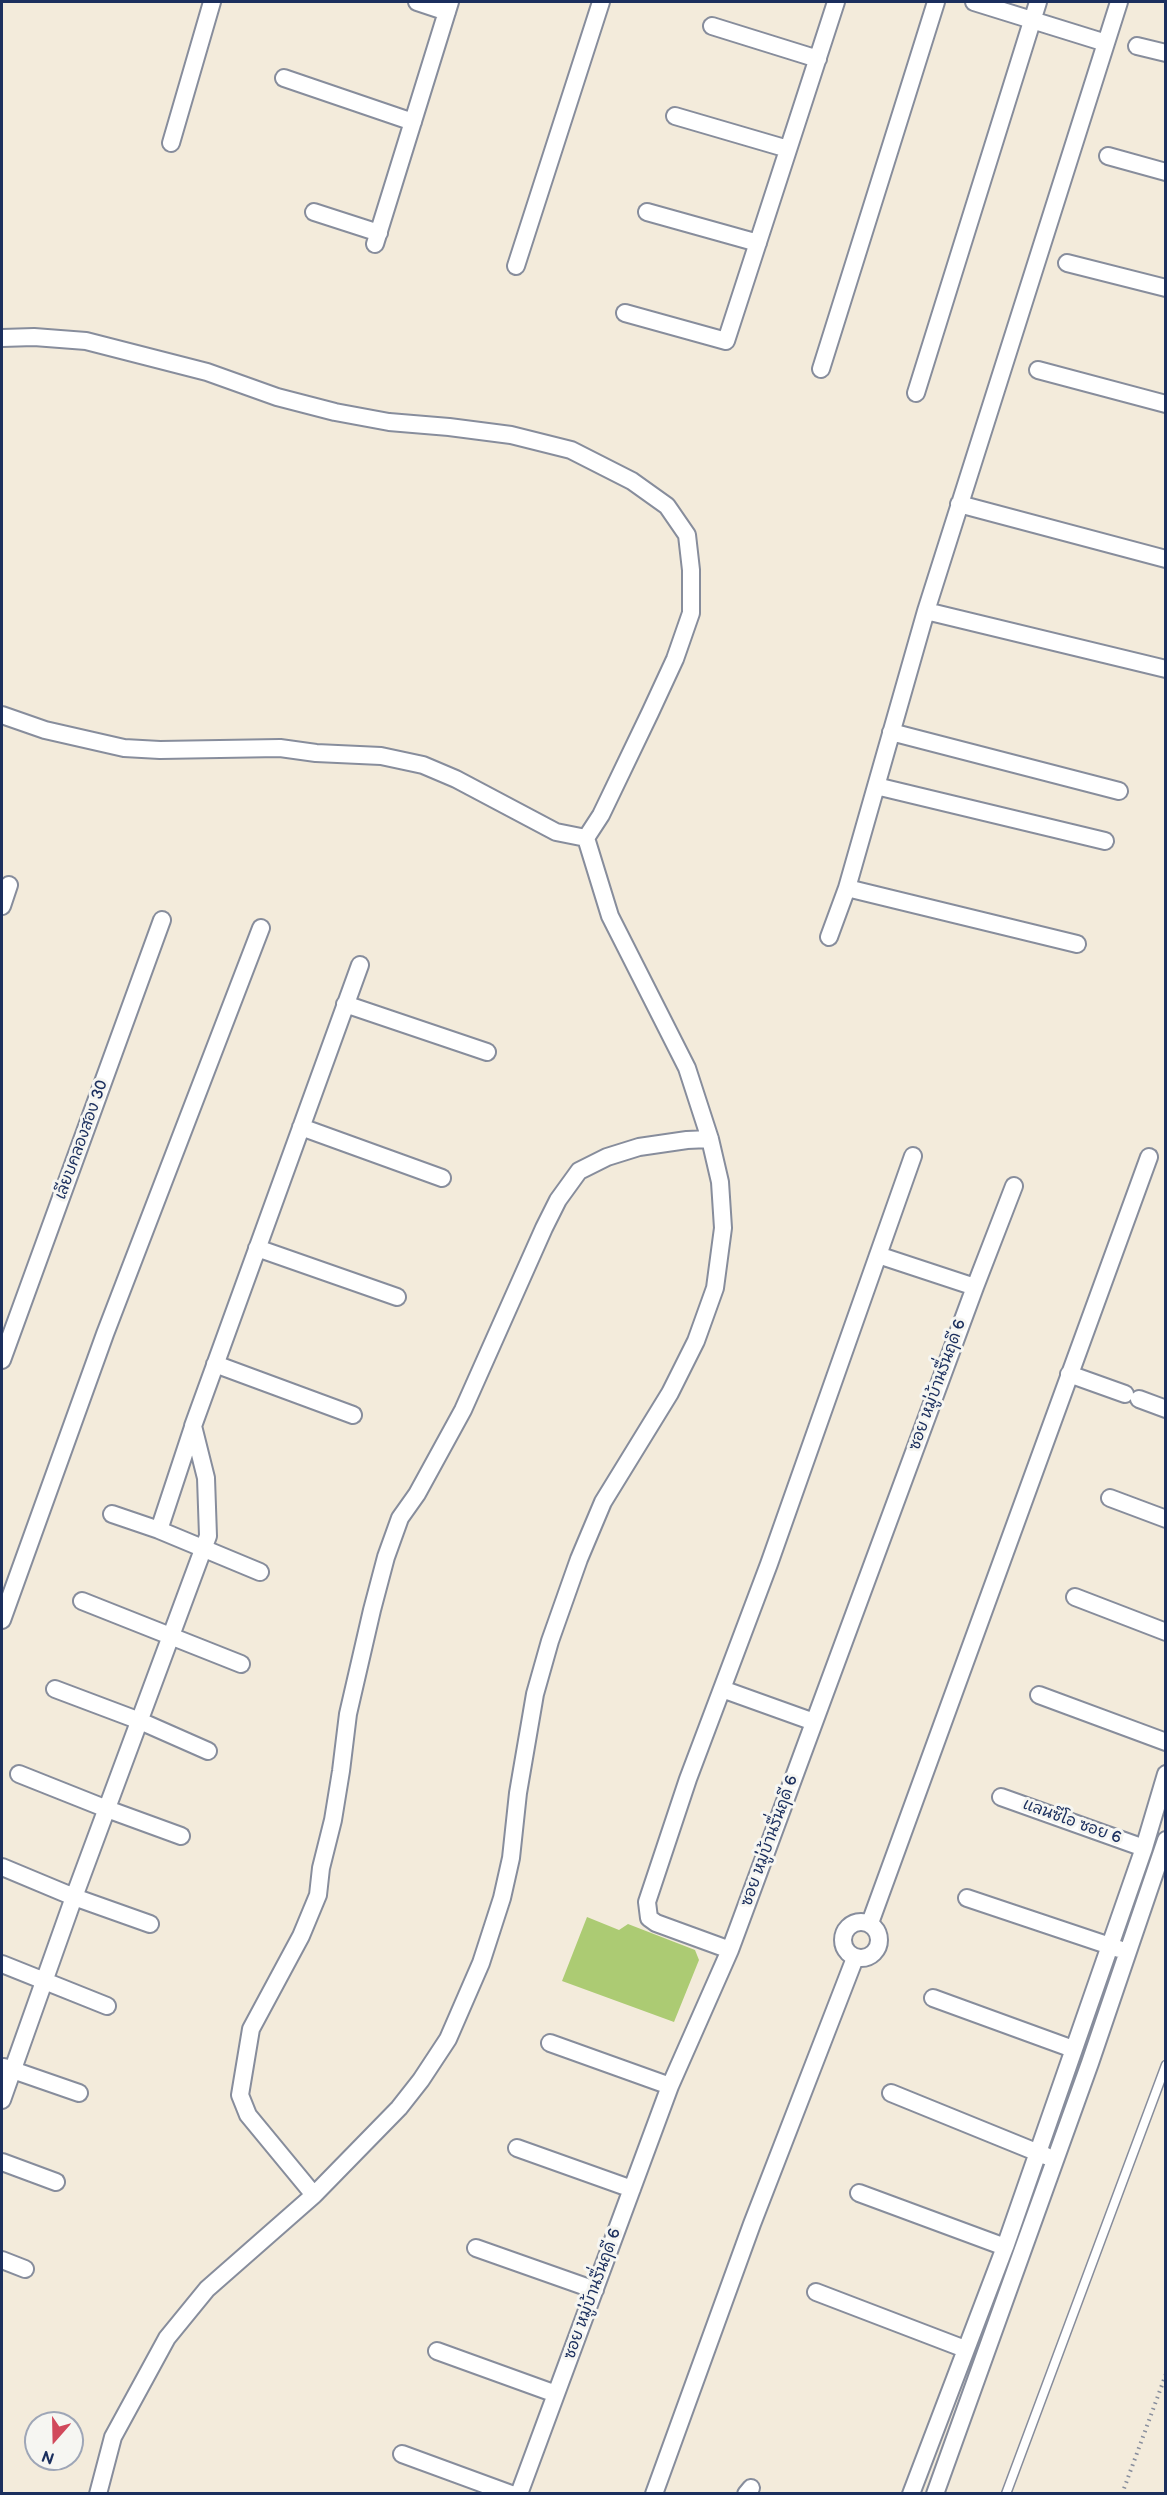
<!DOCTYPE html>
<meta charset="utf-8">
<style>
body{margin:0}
#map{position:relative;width:1167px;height:2495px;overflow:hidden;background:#f3ebdb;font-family:"Balsamiq Sans",sans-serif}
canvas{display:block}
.frame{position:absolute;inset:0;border:3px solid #1b2f5e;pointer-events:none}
.north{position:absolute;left:24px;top:2411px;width:60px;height:60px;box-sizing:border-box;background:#f6f6f2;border:2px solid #9ea6b7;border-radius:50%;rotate:200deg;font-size:16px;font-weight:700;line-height:24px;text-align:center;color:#1b2f5e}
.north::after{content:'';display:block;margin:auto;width:21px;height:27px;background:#d1495b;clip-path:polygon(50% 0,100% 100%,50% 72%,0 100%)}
</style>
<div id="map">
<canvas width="1167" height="2495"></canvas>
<div class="frame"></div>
<div class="north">N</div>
</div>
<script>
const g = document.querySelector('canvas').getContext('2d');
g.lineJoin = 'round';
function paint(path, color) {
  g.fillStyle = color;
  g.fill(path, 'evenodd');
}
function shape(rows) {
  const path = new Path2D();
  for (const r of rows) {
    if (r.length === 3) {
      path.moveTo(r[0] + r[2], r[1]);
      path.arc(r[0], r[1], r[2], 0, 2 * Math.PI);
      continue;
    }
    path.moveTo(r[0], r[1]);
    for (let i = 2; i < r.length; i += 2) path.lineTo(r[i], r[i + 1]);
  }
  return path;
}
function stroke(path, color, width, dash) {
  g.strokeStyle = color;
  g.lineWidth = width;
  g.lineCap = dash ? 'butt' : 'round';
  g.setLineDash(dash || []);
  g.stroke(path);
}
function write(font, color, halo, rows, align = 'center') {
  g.font = font + ' "Balsamiq Sans","Playpen Sans Thai",sans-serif';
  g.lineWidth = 6;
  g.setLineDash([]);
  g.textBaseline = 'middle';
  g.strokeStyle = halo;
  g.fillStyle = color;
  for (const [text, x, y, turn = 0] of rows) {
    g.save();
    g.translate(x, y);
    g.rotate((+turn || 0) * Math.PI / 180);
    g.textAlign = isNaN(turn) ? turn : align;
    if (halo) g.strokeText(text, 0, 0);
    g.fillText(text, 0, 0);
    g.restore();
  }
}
const green = shape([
 [587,1917,619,1930,628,1924,695,1950,699,1960,674,2022,562,1981]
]);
const path = shape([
 [1122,2494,1166,2374]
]);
const service = shape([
 [1006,2494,1166,2065]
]);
const minor = shape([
 [417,2,447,12],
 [974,2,1106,43],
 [712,26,818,59],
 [1137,46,1166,53],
 [284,78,413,122],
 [675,116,788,149],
 [171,143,212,2],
 [1108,156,1166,172],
 [314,212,379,233],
 [647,212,758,243],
 [375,244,450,2],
 [1067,263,1166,288],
 [516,266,601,2],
 [625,313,726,341,836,2],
 [2,338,34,337,86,341,207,372,277,397,335,412,389,422,449,427,511,435,571,450,632,481,667,506,687,535,691,570,691,613,675,659,650,713,601,815,586,838,610,916,687,1068,710,1139,720,1182,723,1228,715,1288,696,1341,670,1393,603,1502,579,1559,550,1641,535,1694,518,1793,511,1858,502,1898,481,1963,448,2039,421,2080,399,2108,314,2195,207,2289,167,2338,113,2437,98,2494],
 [821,369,936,2],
 [1038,370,1166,404],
 [916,393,1038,2],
 [959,504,1166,559],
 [926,611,1166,669],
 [2,715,45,730,124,748,160,750,280,748,316,753,381,756,423,765,456,779,556,832,586,838],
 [891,732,1119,791],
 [876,786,1105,841],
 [847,888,1077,944],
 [2,906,9,885],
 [829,937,847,888,926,611,1119,2],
 [345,1004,487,1052],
 [301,1127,442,1178],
 [257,1248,397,1297],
 [878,1255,975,1287],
 [2,1360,162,920],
 [215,1364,353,1415],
 [1069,1374,1125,1394],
 [1139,1399,1166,1409],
 [193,1427,159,1530,260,1572],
 [1110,1498,1166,1519],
 [112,1514,159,1530],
 [1075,1597,1166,1632],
 [82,1601,241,1664],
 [2,1620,105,1334,261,928],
 [55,1689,140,1721,208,1751],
 [722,1689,814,1722],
 [1039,1695,1166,1742],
 [19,1774,107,1809,181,1836],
 [1001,1797,1144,1848],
 [2,1867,74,1897,150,1924],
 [967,1898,1119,1949],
 [861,1940,18],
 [870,1923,1149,1157],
 [730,1950,656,1923,649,1918,647,1902,688,1779,769,1564,913,1156],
 [2,1964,107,2006],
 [933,1998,1073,2049],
 [550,2043,670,2086],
 [4,2067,79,2093],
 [891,2093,1046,2156],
 [2,2100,74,1897,208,1536,206,1478,193,1426,360,965],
 [517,2148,632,2189],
 [2,2162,56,2182],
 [859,2193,1005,2247],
 [314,2195,248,2115,240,2095,251,2029,301,1936,318,1895,321,1868,333,1820,341,1771,348,1714,372,1610,386,1557,400,1518,417,1494,463,1410,544,1228,558,1200,579,1171,607,1157,639,1147,687,1140,710,1139],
 [476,2248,595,2290],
 [2,2260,25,2269],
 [816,2292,965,2349],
 [437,2351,556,2394],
 [402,2454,511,2494],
 [519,2494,670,2086,730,1950,975,1287,1014,1186],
 [654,2494,752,2224,855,1958],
 [746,2494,751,2488],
 [911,2494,1005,2247,1144,1848,1166,1774],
 [935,2494,1090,2063,1166,1840]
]);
const streetNames = [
 ["เลียบคลองสอง 30",82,1140,-70],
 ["ซอย หมู่บ้านรื่นฤดี 6",938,1385,-70],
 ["แลนซีโอ ซอย 6",1072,1822,20],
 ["ซอย หมู่บ้านรื่นฤดี 6",770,1841,-70],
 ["ซอย หมู่บ้านรื่นฤดี 6",593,2294,-70]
];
paint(green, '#accb73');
stroke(service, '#878d9c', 11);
stroke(minor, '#878d9c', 20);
stroke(path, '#878d9c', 4, [1.5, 4.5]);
stroke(service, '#fff', 8);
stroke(minor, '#fff', 16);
write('16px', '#1b2f5e', '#f6f6f2', streetNames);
</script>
